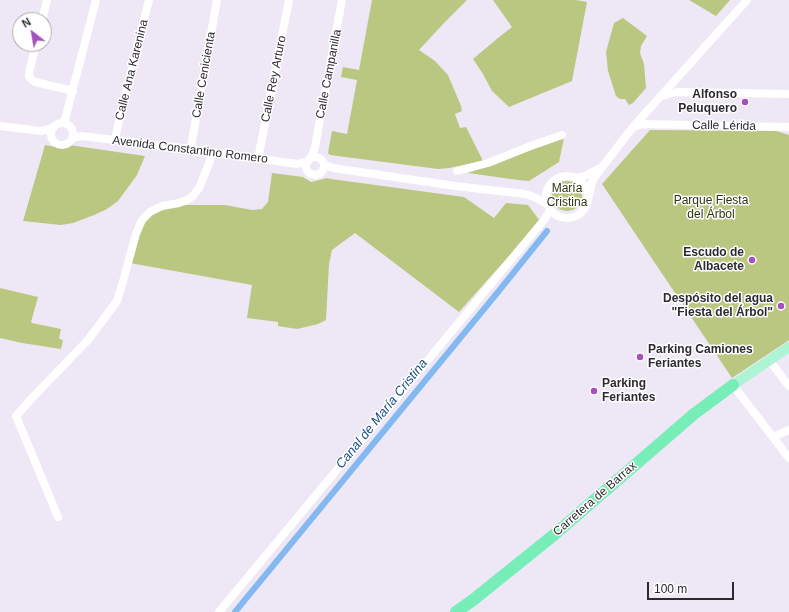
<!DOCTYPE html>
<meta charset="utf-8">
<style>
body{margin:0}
#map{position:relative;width:789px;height:612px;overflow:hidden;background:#eee7f5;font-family:Helvetica,sans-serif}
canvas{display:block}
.north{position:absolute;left:12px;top:12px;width:40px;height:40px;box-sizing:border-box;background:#fff;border:1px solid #abaaac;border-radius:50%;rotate:329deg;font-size:11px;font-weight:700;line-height:16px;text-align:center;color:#2c2a2f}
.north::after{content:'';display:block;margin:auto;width:14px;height:18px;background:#a550be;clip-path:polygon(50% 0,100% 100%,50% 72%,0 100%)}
.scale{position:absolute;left:647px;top:582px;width:87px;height:18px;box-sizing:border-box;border:2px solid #2c2a2f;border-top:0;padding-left:5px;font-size:12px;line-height:14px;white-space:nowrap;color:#2c2a2f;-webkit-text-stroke:3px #fff;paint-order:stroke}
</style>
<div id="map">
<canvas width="789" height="612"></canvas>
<div class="north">N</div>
<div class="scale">100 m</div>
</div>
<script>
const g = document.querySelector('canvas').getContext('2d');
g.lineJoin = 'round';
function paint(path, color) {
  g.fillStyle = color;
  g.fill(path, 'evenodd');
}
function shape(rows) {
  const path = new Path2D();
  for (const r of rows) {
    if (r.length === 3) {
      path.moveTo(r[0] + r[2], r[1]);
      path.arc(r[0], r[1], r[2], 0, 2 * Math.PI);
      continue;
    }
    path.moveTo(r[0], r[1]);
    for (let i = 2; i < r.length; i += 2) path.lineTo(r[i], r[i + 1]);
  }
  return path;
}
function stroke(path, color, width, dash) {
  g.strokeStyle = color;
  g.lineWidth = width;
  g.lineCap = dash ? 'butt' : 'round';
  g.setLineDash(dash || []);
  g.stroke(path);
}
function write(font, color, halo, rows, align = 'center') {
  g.font = font + ' Helvetica,sans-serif';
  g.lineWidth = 3;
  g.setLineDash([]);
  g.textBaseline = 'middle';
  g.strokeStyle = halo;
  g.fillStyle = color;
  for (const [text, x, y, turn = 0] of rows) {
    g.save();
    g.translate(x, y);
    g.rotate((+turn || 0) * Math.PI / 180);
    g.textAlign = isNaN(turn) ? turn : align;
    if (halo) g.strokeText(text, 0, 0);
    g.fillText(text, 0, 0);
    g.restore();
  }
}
const green = shape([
 [372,0,467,0,443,24,419,50,435,61,448,75,461,106,462,111,455,114,460,128,466,127,483,161,449,168,438,169,330,155,328,153,332,131,347,134,357,80,341,77,343,67,359,70],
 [493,0,576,0,587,2,572,81,509,107,492,91,483,74,473,59,498,38,512,27],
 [689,0,730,0,716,16],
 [623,18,647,36,641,46,640,53,644,64,646,88,633,103,629,105,625,99,620,99,616,96,608,71,606,52,614,23],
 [650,130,776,131,789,135,789,340,732,378,602,184],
 [564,138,559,162,529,181,518,180,468,173,496,163,523,151],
 [45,145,62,148,69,145,145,156,137,175,118,201,107,209,94,215,73,223,61,225,23,221],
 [272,173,303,177,311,182,327,178,331,179,464,197,494,218,506,203,528,205,540,221,459,312,355,233,332,250,329,264,326,320,318,324,297,329,278,326,278,322,247,318,252,285,130,263,139,230,149,215,177,205,225,205,252,210,262,209,268,202],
 [567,196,15],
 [0,288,38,297,31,322,32,323,61,329,59,338,60,339,63,340,61,349,22,343,0,338]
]);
const canal = shape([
 [235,612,498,292,547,231]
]);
const minor = shape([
 [42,20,47,0],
 [36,44,29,73,29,76,31,79,35,82,73,91],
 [662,96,677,92,789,94],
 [64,123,96,0],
 [62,134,11],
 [0,126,41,131,53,128],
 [634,127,642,124,789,127],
 [72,138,78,137,81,136,115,140,191,149,297,164,308,161],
 [115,140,118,125,149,0],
 [191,149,192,141,217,0],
 [315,166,9],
 [258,159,289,0],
 [310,159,313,153,315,147,342,0],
 [325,165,333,168,455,186,525,194,534,197,547,204],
 [457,171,488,163,528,147,562,135],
 [567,197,21],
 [577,178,585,176,598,169],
 [589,196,592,182,596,175,633,127,747,0],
 [769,360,789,386],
 [733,385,789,458],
 [773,437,789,430],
 [58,517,16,416,35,395,88,340,117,301,122,285,136,234,142,220,150,212,162,206,179,203,187,200,193,196,199,188,210,161,211,152],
 [219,612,544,220,550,210]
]);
const major = shape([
 [733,385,789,347]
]);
const highway = shape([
 [456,612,473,600,555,534,694,414,733,385]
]);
const markers = [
 [745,102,4,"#a550be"],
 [752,260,4,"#a550be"],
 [781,306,4,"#a550be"],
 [640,357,4,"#a550be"],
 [594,391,4,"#a550be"]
];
const streetNames = [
 ["Calle Ana Karenina",132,70,-76],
 ["Calle Campanilla",329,74,-79],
 ["Calle Cenicienta",204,75,-80],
 ["Calle Rey Arturo",274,79,-79],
 ["Calle Lérida",724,126,1],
 ["Avenida Constantino Romero",190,150,7],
 ["Carretera de Barrax",595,499,-41]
];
const poiNames = [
 ["Alfonso",737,95],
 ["Peluquero",737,109],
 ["Escudo de",744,253],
 ["Albacete",744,267],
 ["Despósito del agua",773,299],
 ["\"Fiesta del Árbol\"",773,313],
 ["Parking Camiones",648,350,"left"],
 ["Feriantes",648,364,"left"],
 ["Parking",602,384,"left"],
 ["Feriantes",602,398,"left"]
];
const parkNames = [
 ["María",567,189],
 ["Cristina",567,203],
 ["Parque Fiesta",711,201],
 ["del Árbol",711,215]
];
const waterNames = [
 ["Canal de María Cristina",382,414,-51]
];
paint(green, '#bac781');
stroke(canal, '#84b8f0', 6);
stroke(minor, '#fff', 8);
stroke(major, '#adf4d4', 10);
stroke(highway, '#77edb7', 12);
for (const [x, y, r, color] of markers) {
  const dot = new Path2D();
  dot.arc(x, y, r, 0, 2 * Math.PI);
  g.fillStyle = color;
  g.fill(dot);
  stroke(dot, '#fff', 1.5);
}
write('12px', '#2c2a2f', '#fff', streetNames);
write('bold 12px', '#2c2a2f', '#fff', poiNames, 'right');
write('12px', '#2e3413', '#fff', parkNames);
write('italic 13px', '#1a4f83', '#fff', waterNames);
</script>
